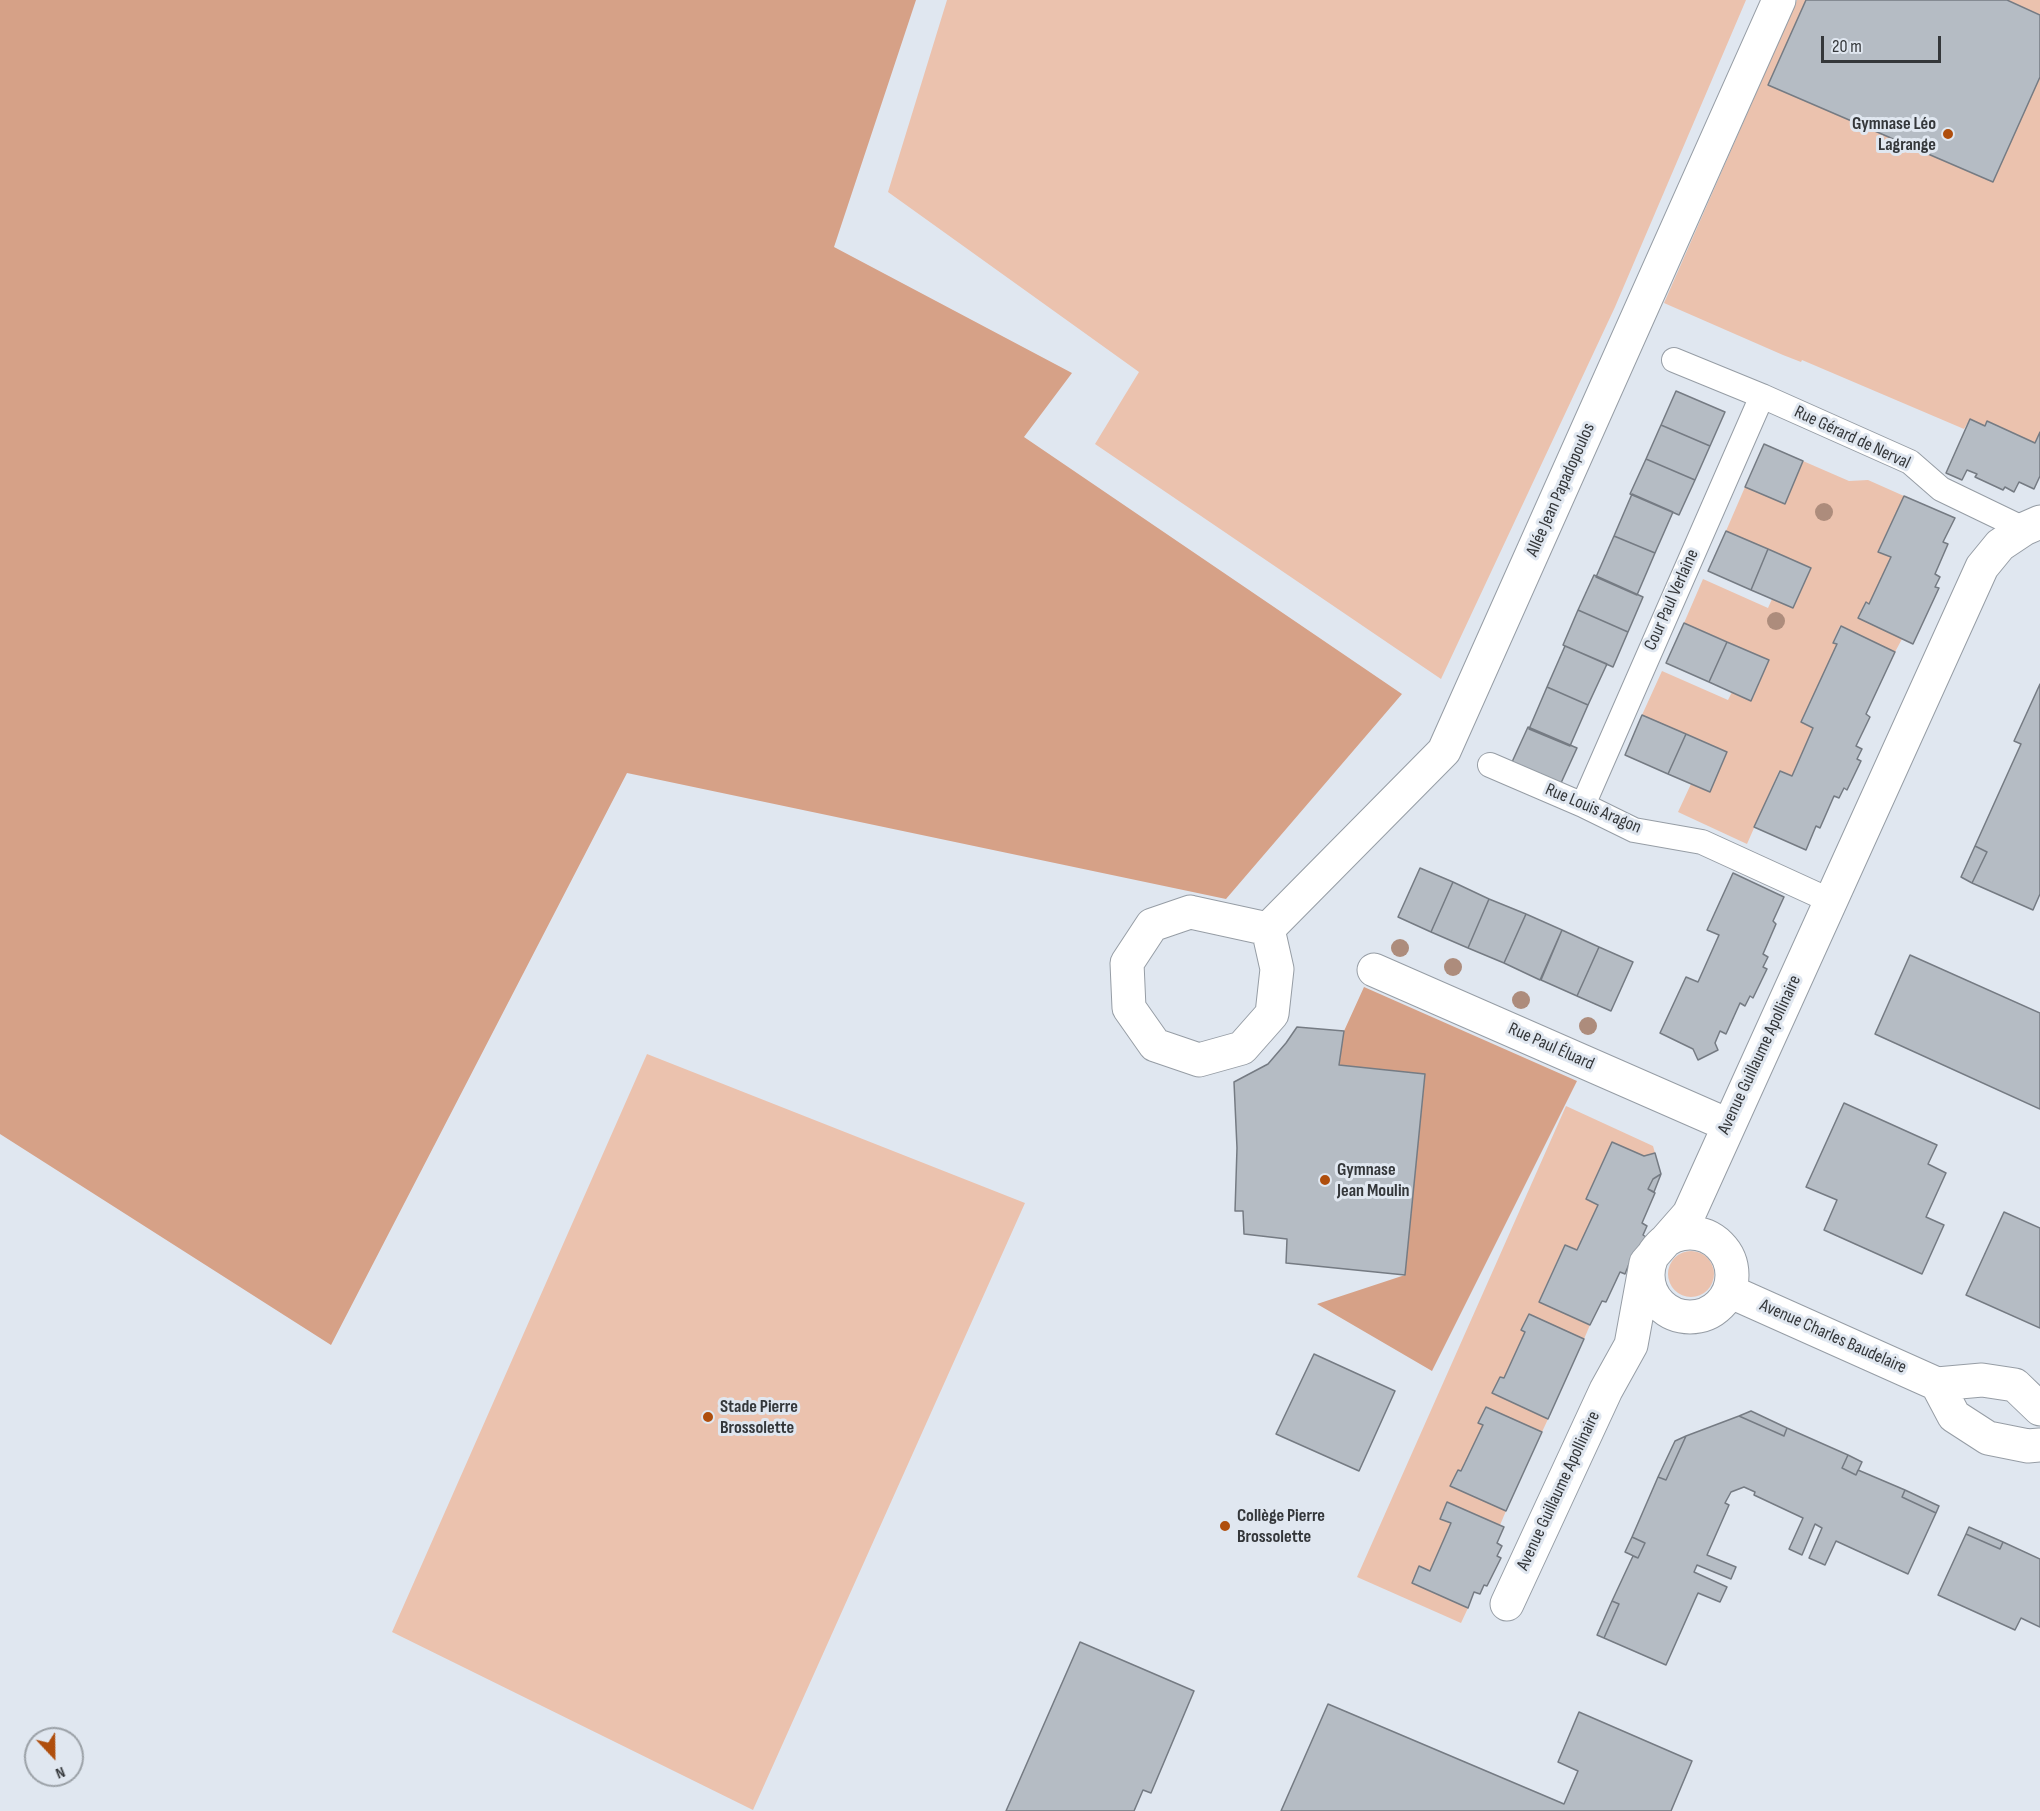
<!DOCTYPE html>
<meta charset="utf-8">
<style>
body{margin:0}
#map{position:relative;width:2040px;height:1811px;overflow:hidden;background:#e0e7f0;font-family:"Sofia Sans Condensed",sans-serif}
canvas{display:block}
.north{position:absolute;left:24px;top:1727px;width:60px;height:60px;box-sizing:border-box;background:#e0e7f0;border:2px solid #9ba1a7;border-radius:50%;rotate:158deg;font-size:16px;font-weight:700;line-height:24px;text-align:center;color:#34373a}
.north::after{content:'';display:block;margin:auto;width:21px;height:27px;background:#af4e0d;clip-path:polygon(50% 0,100% 100%,50% 72%,0 100%)}
.scale{position:absolute;left:1821px;top:36px;width:120px;height:27px;box-sizing:border-box;border:3px solid #34373a;border-top:0;padding-left:8px;font-size:18px;line-height:21px;white-space:nowrap;color:#34373a;-webkit-text-stroke:4px #e0e7f0;paint-order:stroke}
</style>
<div id="map">
<canvas width="2040" height="1811"></canvas>
<div class="north">N</div>
<div class="scale">20 m</div>
</div>
<script>
const g = document.querySelector('canvas').getContext('2d');
g.lineJoin = 'round';
function paint(path, color) {
  g.fillStyle = color;
  g.fill(path, 'evenodd');
}
function shape(rows) {
  const path = new Path2D();
  for (const r of rows) {
    if (r.length === 3) {
      path.moveTo(r[0] + r[2], r[1]);
      path.arc(r[0], r[1], r[2], 0, 2 * Math.PI);
      continue;
    }
    path.moveTo(r[0], r[1]);
    for (let i = 2; i < r.length; i += 2) path.lineTo(r[i], r[i + 1]);
  }
  return path;
}
function stroke(path, color, width, dash) {
  g.strokeStyle = color;
  g.lineWidth = width;
  g.lineCap = dash ? 'butt' : 'round';
  g.setLineDash(dash || []);
  g.stroke(path);
}
function write(font, color, halo, rows, align = 'center') {
  g.font = font + ' "Sofia Sans Condensed",sans-serif';
  g.lineWidth = 6;
  g.setLineDash([]);
  g.textBaseline = 'middle';
  g.strokeStyle = halo;
  g.fillStyle = color;
  for (const [text, x, y, turn = 0] of rows) {
    g.save();
    g.translate(x, y);
    g.rotate((+turn || 0) * Math.PI / 180);
    g.textAlign = isNaN(turn) ? turn : align;
    if (halo) g.strokeText(text, 0, 0);
    g.fillText(text, 0, 0);
    g.restore();
  }
}
const green = shape([
 [947,0,1746,0,1615,307,1441,679,1095,444,1139,372,888,192],
 [1797,0,2040,0,2040,432,2035,443,1987,422,1985,426,1970,419,1964,429,1802,360,1801,362,1783,355,1664,303],
 [1803,461,1849,481,1868,480,1904,496,1878,551,1891,557,1869,604,1866,602,1858,618,1902,639,1895,652,1840,626,1833,642,1837,644,1801,722,1813,728,1792,776,1779,771,1747,844,1678,812,1691,784,1710,792,1727,752,1642,715,1662,671,1728,700,1732,692,1752,700,1769,660,1684,623,1703,579,1768,608,1772,599,1793,608,1811,568,1726,531,1745,487,1785,504],
 [647,1054,1025,1203,753,1810,392,1632],
 [1566,1106,1653,1146,1655,1153,1644,1156,1612,1142,1586,1198,1598,1205,1577,1250,1564,1246,1539,1301,1590,1325,1584,1339,1529,1314,1522,1330,1525,1332,1504,1378,1500,1377,1548,1419,1542,1432,1486,1407,1479,1423,1483,1425,1461,1471,1458,1470,1450,1486,1506,1511,1500,1525,1447,1502,1440,1518,1451,1523,1430,1571,1419,1566,1412,1583,1468,1608,1461,1623,1357,1577],
 [1691,1274,23]
]);
const forest = shape([
 [0,0,916,0,834,247,1072,373,1024,437,1402,694,1226,899,627,773,331,1345,0,1134],
 [1364,987,1577,1081,1432,1371,1317,1304,1405,1275,1425,1074,1339,1065,1344,1031]
]);
const building = shape([
 [1806,0,2007,0,2040,15,2040,77,1993,182,1768,85,1806,0],
 [1676,391,1725,412,1710,446,1661,425,1676,391],
 [1970,419,1985,426,1987,421,2035,443,2040,432,2040,476,2034,489,2019,482,2014,492,2005,487,2003,490,1975,477,1977,474,1967,470,1962,480,1946,473,1970,419],
 [1661,425,1710,446,1695,480,1646,459,1661,425],
 [1764,444,1803,461,1785,504,1745,487,1764,444],
 [1646,459,1695,480,1679,515,1630,494,1646,459],
 [1632,494,1673,512,1655,553,1614,536,1632,494],
 [1904,496,1955,518,1943,542,1948,544,1935,574,1940,577,1935,587,1939,588,1913,644,1858,618,1866,602,1869,604,1891,557,1878,552,1904,496],
 [1726,531,1768,549,1751,590,1708,571,1726,531],
 [1614,536,1655,553,1637,595,1596,577,1614,536],
 [1768,549,1811,568,1793,608,1751,590,1768,549],
 [1594,575,1643,597,1628,632,1578,610,1594,575],
 [1578,610,1628,632,1613,667,1563,645,1578,610],
 [1684,623,1727,642,1709,682,1666,663,1684,623],
 [1841,626,1895,652,1866,714,1870,717,1856,746,1862,749,1857,759,1861,761,1847,790,1844,788,1839,798,1834,796,1820,828,1816,826,1806,850,1754,827,1780,771,1792,776,1813,728,1801,722,1837,644,1833,643,1841,626],
 [1727,642,1769,660,1751,701,1709,682,1727,642],
 [1565,646,1607,664,1588,705,1547,687,1565,646],
 [2040,684,2040,894,2033,910,1972,883,1987,852,1975,846,2021,744,2014,741,2040,684],
 [1547,687,1588,705,1570,746,1529,729,1547,687],
 [1642,715,1686,734,1668,774,1625,755,1642,715],
 [1528,727,1577,748,1561,783,1512,762,1528,727],
 [1686,734,1727,752,1710,792,1668,774,1686,734],
 [1975,846,1987,852,1972,883,1961,877,1975,846],
 [1420,868,1453,882,1431,932,1398,917,1420,868],
 [1733,873,1784,897,1773,921,1776,924,1763,954,1768,957,1763,967,1767,969,1753,998,1750,996,1745,1006,1740,1003,1726,1034,1720,1031,1715,1043,1718,1050,1698,1060,1693,1049,1660,1033,1686,977,1698,982,1719,935,1707,930,1733,873],
 [1453,882,1489,899,1468,948,1431,932,1453,882],
 [1489,899,1526,914,1504,963,1468,948,1489,899],
 [1526,914,1562,930,1540,980,1504,963,1526,914],
 [1562,930,1599,947,1577,996,1541,980,1562,930],
 [1599,947,1633,962,1611,1011,1577,996,1599,947],
 [1910,955,2040,1013,2040,1109,1875,1034,1910,955],
 [1297,1027,1344,1031,1339,1065,1425,1074,1405,1275,1286,1263,1287,1239,1244,1234,1243,1211,1235,1211,1237,1148,1234,1082,1268,1064,1286,1043,1297,1027],
 [1844,1103,1937,1145,1928,1164,1946,1173,1926,1217,1944,1225,1922,1274,1824,1230,1837,1200,1806,1187,1844,1103],
 [1612,1142,1644,1156,1655,1153,1661,1174,1653,1179,1648,1189,1655,1193,1642,1223,1647,1226,1643,1235,1646,1237,1633,1266,1629,1264,1625,1274,1620,1272,1606,1302,1602,1301,1590,1325,1539,1302,1565,1245,1577,1250,1598,1205,1586,1199,1612,1142],
 [1661,1174,1654,1192,1648,1189,1653,1179,1661,1174],
 [2004,1212,2040,1228,2040,1328,1966,1295,2004,1212],
 [1529,1314,1584,1339,1548,1419,1492,1393,1500,1377,1504,1378,1525,1332,1521,1330,1529,1314],
 [1314,1354,1395,1391,1359,1471,1276,1434,1314,1354],
 [1486,1407,1542,1432,1506,1511,1450,1486,1458,1470,1461,1471,1483,1425,1478,1423,1486,1407],
 [1751,1411,1787,1428,1784,1436,1739,1416,1751,1411],
 [1739,1416,1784,1436,1787,1428,1848,1455,1842,1468,1856,1475,1858,1470,1905,1490,1902,1497,1936,1513,1908,1574,1836,1541,1825,1565,1809,1558,1822,1528,1815,1524,1802,1555,1789,1549,1803,1518,1754,1495,1755,1492,1744,1487,1731,1492,1725,1503,1729,1505,1707,1555,1736,1567,1731,1579,1697,1565,1694,1572,1727,1587,1720,1602,1698,1593,1666,1665,1604,1638,1619,1604,1612,1601,1633,1556,1638,1558,1645,1543,1632,1537,1658,1477,1666,1480,1686,1436,1739,1416],
 [1686,1436,1666,1480,1658,1477,1675,1441,1686,1436],
 [1848,1455,1862,1462,1856,1475,1842,1468,1848,1455],
 [1905,1490,1939,1506,1936,1513,1902,1497,1905,1490],
 [1447,1502,1504,1527,1497,1543,1502,1546,1497,1556,1501,1558,1487,1586,1484,1585,1480,1594,1474,1592,1468,1608,1412,1583,1419,1566,1430,1571,1451,1523,1440,1519,1447,1502],
 [1969,1527,2003,1542,2000,1549,1966,1534,1969,1527],
 [1966,1534,2000,1549,2003,1542,2040,1559,2040,1627,2021,1618,2015,1630,1938,1595,1966,1534],
 [1632,1537,1645,1543,1638,1558,1625,1552,1632,1537],
 [1612,1601,1619,1604,1604,1638,1597,1635,1612,1601],
 [1080,1642,1194,1691,1151,1793,1143,1790,1134,1811,1006,1811,1080,1642],
 [1328,1704,1564,1804,1578,1771,1558,1762,1579,1712,1692,1761,1671,1811,1281,1811,1328,1704]
]);
const lane = shape([
 [1674,360,1762,396,1910,462,1941,489,2024,529],
 [1490,765,1583,805,1634,830,1702,842,1831,901],
 [1583,805,1762,396]
]);
const street = shape([
 [1190,912,1268,929,1277,969,1272,1014,1242,1048,1199,1060,1155,1045,1129,1008,1127,963,1152,925,1190,912],
 [1268,929,1444,751,1779,0],
 [1374,970,1728,1125],
 [1690,1275,42],
 [1729,1291,1937,1384],
 [2040,1409,2015,1385,1982,1380,1937,1384,1954,1416,1988,1438,2028,1446,2040,1445],
 [1507,1604,1606,1390,1631,1345,1646,1263,1689,1214,1982,567,2000,545,2024,529,2040,522]
]);
const trees = [
 [1824,512],
 [1776,621],
 [1400,948],
 [1453,967],
 [1521,1000],
 [1588,1026]
];
const markers = [
 [1948,134,6,"#af4e0d"],
 [1325,1180,6,"#af4e0d"],
 [708,1417,6,"#af4e0d"],
 [1225,1526,6,"#af4e0d"]
];
const poiNames = [
 ["Gymnase Léo",1936,124,"right"],
 ["Lagrange",1936,145,"right"],
 ["Gymnase",1337,1170],
 ["Jean Moulin",1337,1191],
 ["Stade Pierre",720,1407],
 ["Brossolette",720,1428],
 ["Collège Pierre",1237,1516],
 ["Brossolette",1237,1537]
];
const streetNames = [
 ["Rue Gérard de Nerval",1852,438,25],
 ["Allée Jean Papadopoulos",1561,490,-66],
 ["Cour Paul Verlaine",1672,600,-66],
 ["Rue Louis Aragon",1593,809,23],
 ["Rue Paul Éluard",1551,1047,24],
 ["Avenue Guillaume Apollinaire",1760,1055,-65],
 ["Avenue Charles Baudelaire",1833,1337,24],
 ["Avenue Guillaume Apollinaire",1559,1491,-65]
];
paint(green, '#ebc2ae');
paint(forest, '#d6a187');
paint(building, '#b5bcc4');
stroke(building, '#757b83', 1.5);
stroke(lane, '#969da5', 26);
stroke(street, '#969da5', 35);
stroke(lane, '#fff', 24);
stroke(street, '#fff', 33);
g.fillStyle = '#ad8c7c';
for (const [x, y] of trees) {
  g.beginPath();
  g.arc(x, y, 9, 0, 2 * Math.PI);
  g.fill();
}
for (const [x, y, r, color] of markers) {
  const dot = new Path2D();
  dot.arc(x, y, r, 0, 2 * Math.PI);
  g.fillStyle = color;
  g.fill(dot);
  stroke(dot, '#e0e7f0', 2);
}
write('bold 18px', '#34373a', '#e0e7f0', poiNames, 'left');
write('18px', '#34373a', '#e0e7f0', streetNames);
</script>
